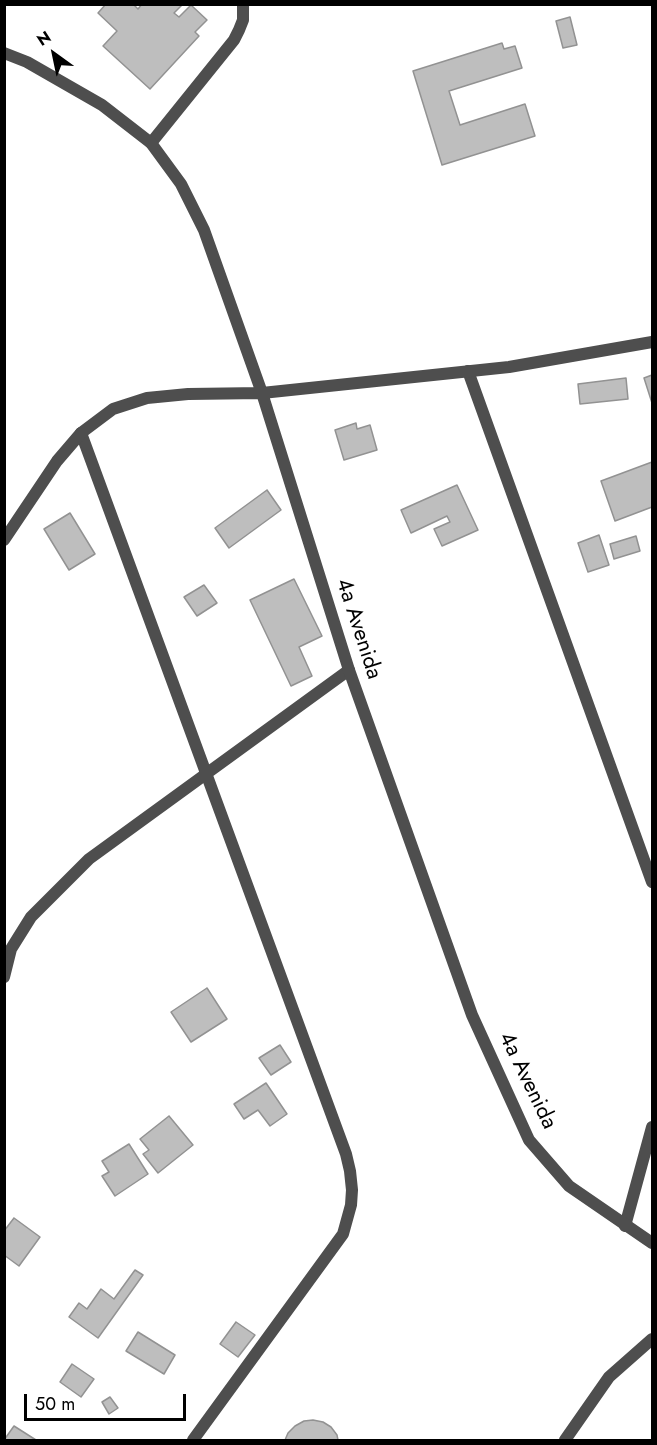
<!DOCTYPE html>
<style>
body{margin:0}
#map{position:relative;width:657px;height:1445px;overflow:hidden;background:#fff;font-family:Jost,sans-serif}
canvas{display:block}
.frame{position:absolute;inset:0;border:6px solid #000;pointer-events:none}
.north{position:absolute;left:24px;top:24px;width:60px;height:60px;-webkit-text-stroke:4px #fff;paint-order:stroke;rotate:327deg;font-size:16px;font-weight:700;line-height:24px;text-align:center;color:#000}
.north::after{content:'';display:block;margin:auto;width:21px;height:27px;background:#000;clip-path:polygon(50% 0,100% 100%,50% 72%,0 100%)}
.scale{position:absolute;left:24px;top:1394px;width:162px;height:27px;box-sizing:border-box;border:3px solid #000;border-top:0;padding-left:8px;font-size:18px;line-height:21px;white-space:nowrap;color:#000;-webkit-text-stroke:4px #fff;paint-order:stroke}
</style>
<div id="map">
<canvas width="657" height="1445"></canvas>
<div class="frame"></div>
<div class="north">N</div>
<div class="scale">50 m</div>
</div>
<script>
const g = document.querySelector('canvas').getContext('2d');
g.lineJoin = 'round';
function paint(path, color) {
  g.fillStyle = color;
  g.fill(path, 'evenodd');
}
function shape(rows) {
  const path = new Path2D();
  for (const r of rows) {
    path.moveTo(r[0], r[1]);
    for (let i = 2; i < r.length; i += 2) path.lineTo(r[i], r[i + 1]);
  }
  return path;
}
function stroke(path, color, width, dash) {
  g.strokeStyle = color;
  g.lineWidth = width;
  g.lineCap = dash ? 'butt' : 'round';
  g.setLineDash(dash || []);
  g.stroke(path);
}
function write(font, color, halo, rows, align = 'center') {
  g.font = font + ' Jost,sans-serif';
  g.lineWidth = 6;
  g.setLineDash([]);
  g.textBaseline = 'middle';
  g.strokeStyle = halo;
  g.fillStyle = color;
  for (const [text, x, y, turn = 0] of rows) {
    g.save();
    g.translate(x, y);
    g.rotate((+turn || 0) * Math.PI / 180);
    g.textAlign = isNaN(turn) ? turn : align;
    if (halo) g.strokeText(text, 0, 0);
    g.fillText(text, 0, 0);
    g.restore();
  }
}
const building = shape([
 [106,4,133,4,138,9,142,4,183,4,174,13,179,17,191,5,207,20,195,32,199,36,150,89,103,46,117,31,98,13,106,4],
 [570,17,577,45,563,48,556,21,570,17],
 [502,43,504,49,515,46,522,68,449,91,460,125,525,104,535,136,442,165,413,71,502,43],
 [652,375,652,403,644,378,652,375],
 [626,378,628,399,580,404,578,384,626,378],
 [356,423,357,429,370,425,377,450,344,460,335,430,356,423],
 [652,462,652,507,615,521,601,481,652,462],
 [457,485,478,530,442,546,434,529,450,522,447,516,411,533,401,510,457,485],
 [267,490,281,510,229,548,215,528,267,490],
 [70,513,95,554,69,570,44,529,70,513],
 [599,535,609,565,588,572,578,543,599,535],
 [636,536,640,551,614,559,610,544,636,536],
 [294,579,322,636,299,647,312,676,291,686,250,600,294,579],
 [204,585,217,603,197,616,184,597,204,585],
 [207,988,227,1019,191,1042,171,1012,207,988],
 [280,1045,291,1062,271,1075,259,1058,280,1045],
 [266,1083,287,1114,270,1126,258,1110,244,1119,234,1104,266,1083],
 [169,1116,193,1145,158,1173,143,1154,149,1150,140,1139,169,1116],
 [129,1144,148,1174,115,1196,102,1176,109,1172,102,1161,129,1144],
 [14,1218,40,1237,19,1266,4,1255,4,1231,14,1218],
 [135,1270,143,1275,98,1338,69,1317,79,1303,87,1309,101,1289,114,1299,135,1270],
 [236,1322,255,1335,238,1357,220,1344,236,1322],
 [138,1332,175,1355,164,1374,126,1351,138,1332],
 [72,1364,94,1379,81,1397,60,1382,72,1364],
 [110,1397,118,1408,109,1414,102,1402,110,1397],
 [313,1420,323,1422,331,1427,337,1435,338,1440,285,1440,288,1433,295,1426,304,1421,313,1420],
 [14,1426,36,1440,4,1440,14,1426]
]);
const minor = shape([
 [151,143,234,40,239,30,243,20,243,4],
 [468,371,652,882],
 [81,433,346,1154,350,1171,352,1190,351,1205,343,1234,193,1440],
 [4,977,11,949,31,917,89,859,349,670],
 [625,1226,652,1127],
 [565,1440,609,1377,652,1339]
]);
const tertiary = shape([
 [4,53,27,62,102,105,151,143,181,184,204,230,262,393,349,670,472,1015,529,1140,569,1186,652,1243],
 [4,540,57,461,81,433,113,409,147,398,188,394,262,393,509,367,652,342]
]);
const streetNames = [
 ["4a Avenida",358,629,72],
 ["4a Avenida",527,1081,64]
];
paint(building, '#bebebe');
stroke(building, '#929292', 1.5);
stroke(minor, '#4e4e4e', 12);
stroke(tertiary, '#4e4e4e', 12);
write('22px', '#000', '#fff', streetNames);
</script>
